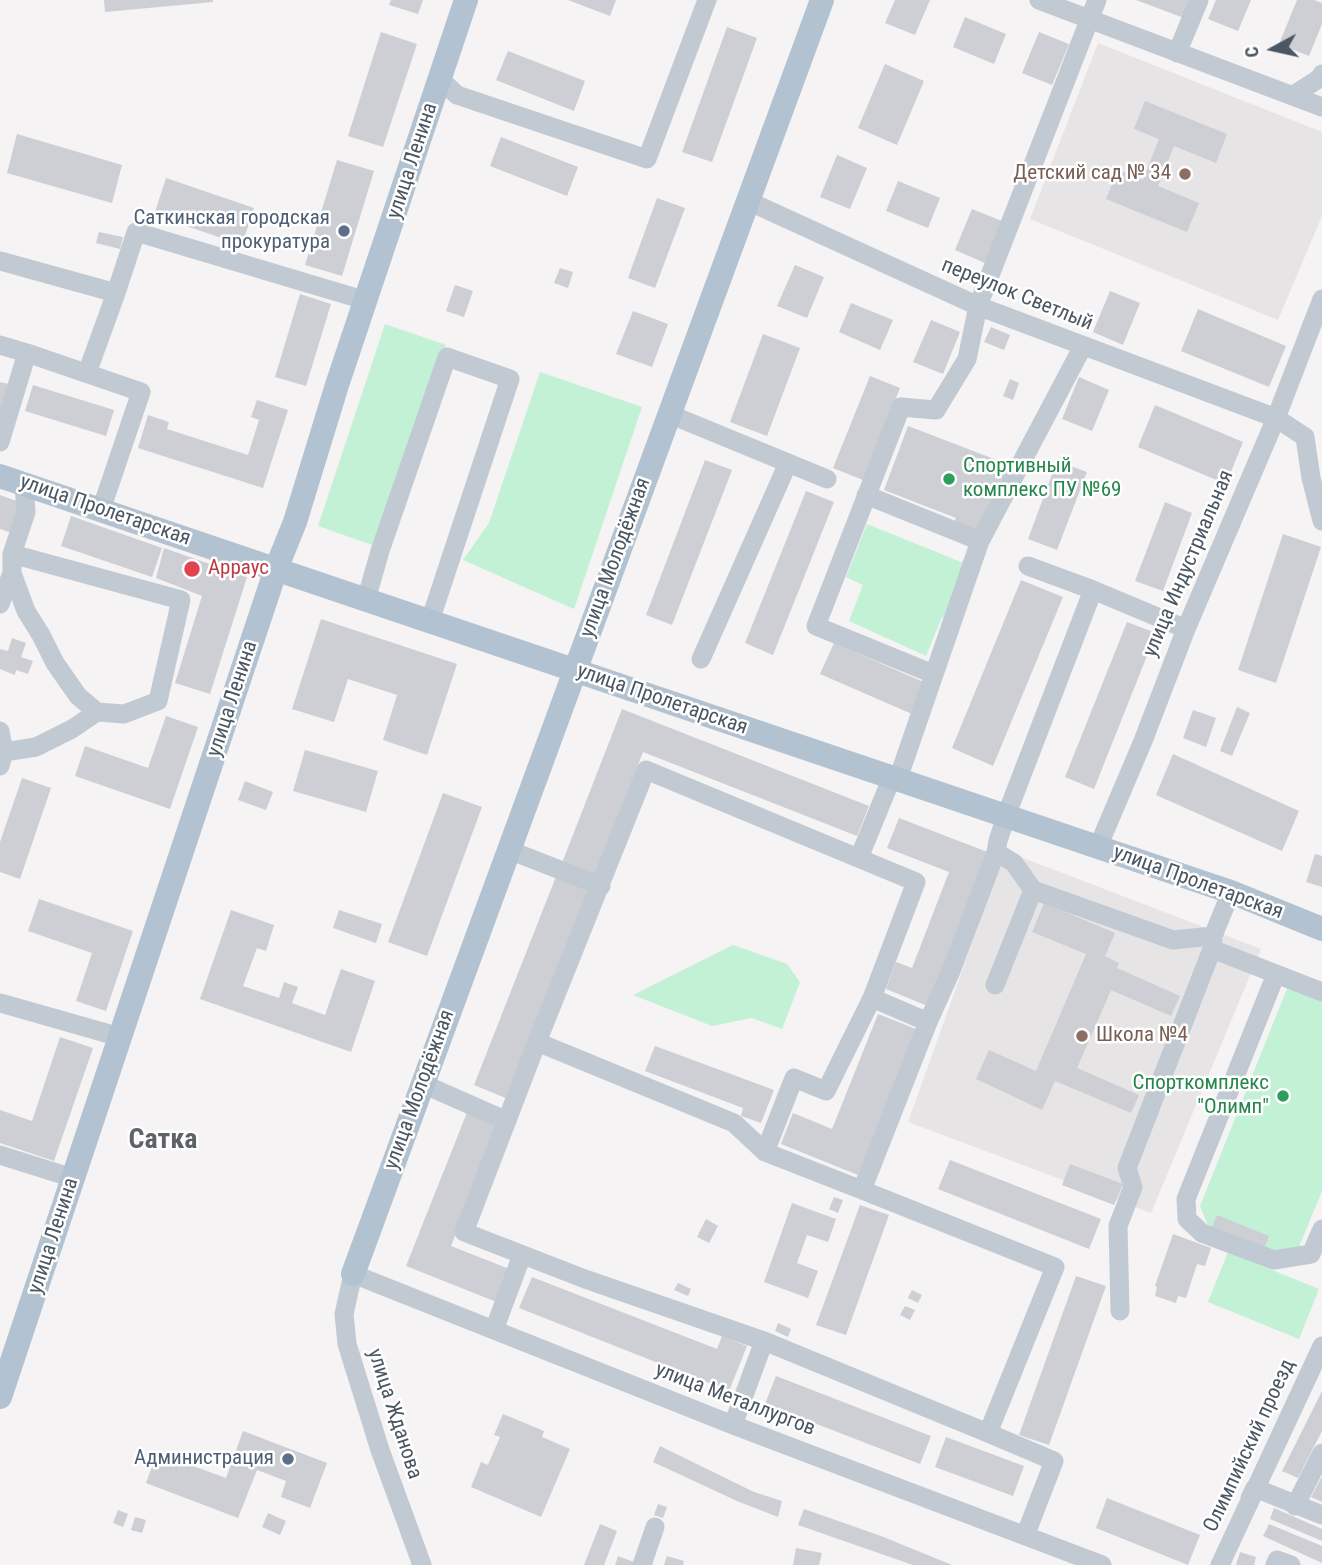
<!DOCTYPE html>
<meta charset="utf-8">
<style>
body{margin:0}
#map{position:relative;width:1322px;height:1565px;overflow:hidden;background:#f5f3f3;font-family:"Roboto Condensed",sans-serif}
canvas{display:block}
.north{position:absolute;left:1238px;top:14px;width:70px;height:70px;-webkit-text-stroke:5px #fff;paint-order:stroke;rotate:262deg;font-size:19px;font-weight:700;line-height:28px;text-align:center;color:#4a5661}
.north::after{content:'';display:block;margin:auto;width:24px;height:32px;background:#4a5661;clip-path:polygon(50% 0,100% 100%,50% 72%,0 100%)}
</style>
<div id="map">
<canvas width="1322" height="1565"></canvas>
<div class="north">С</div>
</div>
<script>
const g = document.querySelector('canvas').getContext('2d');
g.lineJoin = 'round';
function paint(path, color) {
  g.fillStyle = color;
  g.fill(path, 'evenodd');
}
function shape(rows) {
  const path = new Path2D();
  for (const r of rows) {
    path.moveTo(r[0], r[1]);
    for (let i = 2; i < r.length; i += 2) path.lineTo(r[i], r[i + 1]);
  }
  return path;
}
function stroke(path, color, width, dash) {
  g.strokeStyle = color;
  g.lineWidth = width;
  g.lineCap = dash ? 'butt' : 'round';
  g.setLineDash(dash || []);
  g.stroke(path);
}
function write(font, color, halo, rows, align = 'center') {
  g.font = font + ' "Roboto Condensed",sans-serif';
  g.lineWidth = 5;
  g.setLineDash([]);
  g.textBaseline = 'middle';
  g.strokeStyle = halo;
  g.fillStyle = color;
  for (const [text, x, y, turn = 0] of rows) {
    g.save();
    g.translate(x, y);
    g.rotate((+turn || 0) * Math.PI / 180);
    g.textAlign = isNaN(turn) ? turn : align;
    if (halo) g.strokeText(text, 0, 0);
    g.fillText(text, 0, 0);
    g.restore();
  }
}
const education = shape([
 [1098,43,1322,132,1322,216,1278,320,1030,219],
 [1005,851,1261,949,1151,1213,908,1122]
]);
const green = shape([
 [385,324,446,345,378,547,318,526],
 [540,372,642,407,574,609,463,560,489,523],
 [867,524,971,566,950,619,942,617,926,656,849,621,863,585,846,577],
 [733,945,787,964,800,982,782,1029,752,1018,712,1026,633,995],
 [1288,986,1322,999,1322,1191,1299,1247,1266,1254,1210,1231,1200,1206],
 [1228,1252,1319,1289,1299,1339,1208,1302]
]);
const building = shape([
 [104,0,213,0,213,2,105,12],
 [391,0,423,0,418,14,389,5],
 [568,0,616,0,610,16],
 [895,0,930,0,915,35,885,23],
 [1136,0,1191,0,1184,18],
 [1216,0,1251,0,1238,31,1208,19],
 [1297,0,1314,0,1322,3,1322,24,1309,56,1279,44],
 [965,17,1006,34,994,64,953,47],
 [727,27,757,38,712,162,682,152],
 [381,32,417,44,383,147,348,136],
 [1039,32,1069,44,1052,85,1022,73],
 [508,51,585,81,574,111,496,80],
 [885,64,924,81,897,145,858,128],
 [1145,101,1227,134,1216,163,1174,146,1158,186,1199,203,1187,232,1106,199,1118,170,1143,180,1159,139,1134,129],
 [17,134,122,165,112,203,7,173],
 [501,137,578,167,567,196,490,166],
 [837,155,867,168,850,209,820,197],
 [337,160,374,171,342,276,305,265],
 [166,178,254,208,242,245,154,215],
 [898,181,940,198,928,228,886,211],
 [657,198,685,208,655,288,628,278],
 [972,209,1002,221,985,263,955,250],
 [99,232,123,237,120,249,96,243],
 [795,265,824,277,807,318,777,306],
 [560,268,573,272,568,288,554,283],
 [455,285,473,291,464,317,446,311],
 [1110,291,1140,303,1123,345,1093,332],
 [300,294,331,304,306,386,275,377],
 [851,303,893,320,880,350,839,332],
 [1198,309,1286,346,1269,387,1181,351],
 [633,311,668,324,652,367,616,354],
 [931,320,960,332,943,374,913,362],
 [991,327,1010,335,1004,350,984,342],
 [763,334,800,348,767,436,730,422],
 [870,376,900,388,863,480,833,468],
 [1079,377,1109,390,1092,431,1062,419],
 [1010,379,1019,383,1013,400,1003,396],
 [0,382,9,384,0,411],
 [33,385,114,410,106,436,25,411],
 [257,400,288,410,263,488,138,448,148,415,169,422,167,429,248,455,259,420,251,417],
 [1155,405,1243,442,1226,484,1138,447],
 [908,426,1015,467,982,536,953,524,956,518,884,490],
 [705,460,732,470,672,625,646,615],
 [1057,461,1087,472,1057,550,1028,539],
 [806,491,834,502,773,655,745,643],
 [0,495,25,504,15,534,0,529],
 [1165,502,1192,513,1163,591,1135,581],
 [71,516,162,548,152,577,61,546],
 [1283,534,1321,547,1276,683,1238,670],
 [164,548,247,577,210,694,175,683,202,596,156,578],
 [1021,580,1063,597,993,766,952,748],
 [321,619,457,664,427,755,383,740,397,695,348,679,334,722,292,709],
 [1127,622,1156,633,1094,789,1065,777],
 [12,638,26,643,21,657,33,661,28,674,16,670,15,675,0,669,0,649,8,651],
 [834,643,926,683,912,714,820,674],
 [1237,707,1250,713,1232,756,1220,751],
 [622,709,869,806,857,836,643,752,595,876,562,863],
 [1193,710,1216,718,1206,747,1183,738],
 [166,716,198,727,170,809,75,776,85,746,148,768],
 [305,750,378,771,366,812,293,791],
 [1173,754,1299,811,1282,851,1156,795],
 [22,778,51,788,20,879,0,872,0,842],
 [245,781,273,792,266,810,238,800],
 [443,793,482,807,427,956,388,942],
 [899,818,990,853,930,1007,886,989,896,962,912,968,949,872,887,848],
 [1315,854,1322,856,1322,887,1306,882],
 [557,874,591,888,508,1099,474,1085],
 [39,899,133,931,106,1011,76,1001,92,953,28,931],
 [1044,903,1115,933,1105,956,1119,963,1117,968,1180,996,1171,1016,1111,990,1077,1068,1139,1095,1131,1113,1055,1081,1042,1110,976,1079,989,1050,1036,1071,1086,954,1032,932],
 [231,910,274,925,266,951,257,948,243,986,279,998,284,982,298,987,292,1003,325,1015,341,969,375,981,351,1052,200,999],
 [339,910,382,924,376,943,333,928],
 [878,1014,916,1029,858,1175,781,1144,793,1113,832,1129],
 [60,1037,93,1048,54,1161,0,1143,0,1110,32,1121],
 [655,1046,774,1090,761,1123,741,1116,743,1108,645,1071],
 [468,1110,500,1123,451,1246,512,1270,499,1303,406,1266],
 [950,1160,1101,1219,1089,1249,938,1189],
 [1070,1164,1123,1184,1114,1205,1062,1185],
 [834,1197,843,1200,838,1213,829,1209],
 [792,1203,836,1219,828,1242,807,1235,797,1263,818,1271,808,1298,764,1282],
 [860,1205,889,1215,846,1335,816,1325],
 [1217,1215,1269,1236,1263,1252,1210,1231],
 [706,1219,718,1226,709,1243,697,1237],
 [1173,1234,1211,1248,1205,1266,1197,1264,1186,1298,1178,1296,1176,1303,1155,1296,1157,1287,1155,1286],
 [1076,1276,1106,1286,1049,1445,1019,1435],
 [532,1277,717,1349,722,1336,747,1346,729,1391,519,1308],
 [678,1283,691,1289,688,1296,674,1290],
 [912,1290,922,1295,918,1303,908,1298],
 [905,1306,915,1310,910,1320,900,1315],
 [778,1323,791,1329,788,1337,775,1331],
 [776,1376,931,1436,920,1464,765,1404],
 [1322,1391,1322,1431,1298,1478,1282,1471],
 [503,1414,544,1431,542,1437,570,1449,541,1517,471,1487,481,1462,488,1465,500,1437,494,1435],
 [243,1431,327,1463,310,1508,281,1497,286,1481,257,1470,238,1518,146,1483,157,1453,226,1478],
 [946,1437,1024,1466,1013,1496,935,1467],
 [660,1446,754,1492,782,1501,778,1517,737,1501,653,1462],
 [1322,1476,1322,1502,1311,1497],
 [1107,1498,1200,1535,1188,1565,1096,1528],
 [658,1504,667,1507,663,1518,654,1515],
 [1274,1508,1322,1529,1322,1541,1270,1519],
 [804,1509,881,1536,952,1565,913,1565,798,1525],
 [118,1510,128,1514,123,1527,113,1523],
 [268,1513,286,1521,280,1535,262,1527],
 [135,1517,146,1520,142,1533,131,1530],
 [600,1524,617,1531,604,1565,584,1565],
 [1269,1524,1322,1546,1322,1563,1263,1536],
 [796,1548,822,1553,819,1565,793,1565],
 [1240,1552,1256,1557,1254,1565,1236,1565],
 [618,1556,634,1562,633,1565,615,1565],
 [667,1556,684,1561,683,1565,664,1565]
]);
const minor = shape([
 [1039,0,1322,107],
 [1177,53,1199,0],
 [440,79,457,95,647,159,707,0],
 [1292,96,1320,78,1322,74],
 [748,201,978,306,1276,418,1305,437,1311,478,1322,521],
 [0,261,116,293,136,232,367,301],
 [0,345,27,353,0,442],
 [27,353,141,392,101,510],
 [87,373,116,293],
 [669,414,827,479],
 [866,495,980,541],
 [12,554,181,600,158,701,124,714,97,712,78,696,55,663,41,635,26,611,12,573,12,554,26,512,24,484],
 [1028,566,1093,590],
 [366,600,380,551,447,357,510,379,430,621],
 [0,604,12,573],
 [701,659,788,463],
 [926,671,816,626,901,407,936,410,967,359,978,306,1097,0],
 [0,731,4,752],
 [0,766,4,752,36,747,72,729,97,712],
 [898,779,980,541,1083,346],
 [1098,847,1143,741,1186,629,1276,418,1322,299],
 [509,850,601,886],
 [859,858,892,777],
 [1033,890,1173,940,1213,936,1231,892],
 [1212,949,1322,992],
 [1276,974,1186,1199,1187,1219,1202,1233,1274,1260,1311,1254,1322,1229],
 [995,985,1033,890,1014,863,996,852],
 [0,1003,120,1037],
 [537,1042,646,770,916,882,872,998],
 [423,1084,507,1121],
 [765,1152,862,1190,928,1022],
 [0,1155,73,1178],
 [862,1190,1055,1267,988,1433],
 [1120,1311,1118,1226,1133,1187,1127,1168,1212,949,1213,936],
 [494,1330,522,1255],
 [733,1425,764,1341],
 [1250,1498,1255,1488,1322,1515],
 [1295,1506,1322,1453],
 [1025,1536,1054,1461,988,1433,764,1341,585,1279,464,1232,537,1042,734,1123,765,1152,794,1078,826,1091,872,998,928,1022,951,971,996,852,998,841,1006,816,1093,590,1186,629],
 [422,1565,380,1450,347,1344,344,1314,353,1274,733,1425,1102,1565],
 [642,1565,655,1527],
 [1220,1565,1322,1346],
 [1275,1565,1277,1560,1291,1565]
]);
const major = shape([
 [0,476,1231,892,1322,929],
 [353,1274,822,0],
 [0,1397,276,569,295,522,337,385,466,0]
]);
const markers = [
 [1185,174,7,"#8d6e63"],
 [344,231,7,"#5c6f8a"],
 [949,479,7,"#2e9e5b"],
 [192,569,9,"#e0444e"],
 [1082,1036,7,"#8d6e63"],
 [1283,1096,7,"#2e9e5b"],
 [288,1459,7,"#5c6f8a"]
];
const streetNames = [
 ["улица Ленина",413,161,-72],
 ["переулок Светлый",1017,295,22],
 ["улица Пролетарская",105,511,19],
 ["улица Молодёжная",616,558,-70],
 ["улица Индустриальная",1189,564,-67],
 ["улица Ленина",233,699,-72],
 ["улица Пролетарская",662,700,19],
 ["улица Пролетарская",1198,883,20],
 ["улица Молодёжная",420,1090,-70],
 ["улица Ленина",54,1236,-72],
 ["улица Металлургов",735,1400,21],
 ["улица Жданова",394,1414,72],
 ["Олимпийский проезд",1250,1446,-65]
];
const educationNames = [
 ["Детский сад № 34",1171,174],
 ["Школа №4",1096,1036,"left"]
];
const serviceNames = [
 ["Саткинская городская",330,219],
 ["прокуратура",330,243],
 ["Администрация",274,1459]
];
const leisureNames = [
 ["Спортивный",963,467],
 ["комплекс ПУ №69",963,491],
 ["Спорткомплекс",1269,1084,"right"],
 ["\"Олимп\"",1269,1108,"right"]
];
const healthNames = [
 ["Арраус",208,569]
];
const districtNames = [
 ["Сатка",163,1141]
];
paint(education, '#e6e4e5');
paint(green, '#c3f1d5');
paint(building, '#cdcfd5');
stroke(minor, '#c1cad2', 19);
stroke(major, '#b3c2d1', 24);
for (const [x, y, r, color] of markers) {
  const dot = new Path2D();
  dot.arc(x, y, r, 0, 2 * Math.PI);
  g.fillStyle = color;
  g.fill(dot);
  stroke(dot, '#fff', 2.5);
}
write('21px', '#4a5661', '#fff', streetNames);
write('21px', '#785e54', '#fff', educationNames, 'right');
write('21px', '#4e5e75', '#fff', serviceNames, 'right');
write('21px', '#27864d', '#fff', leisureNames, 'left');
write('21px', '#be3a42', '#fff', healthNames, 'left');
write('bold 28px', '#5f6368', '#fff', districtNames);
</script>
